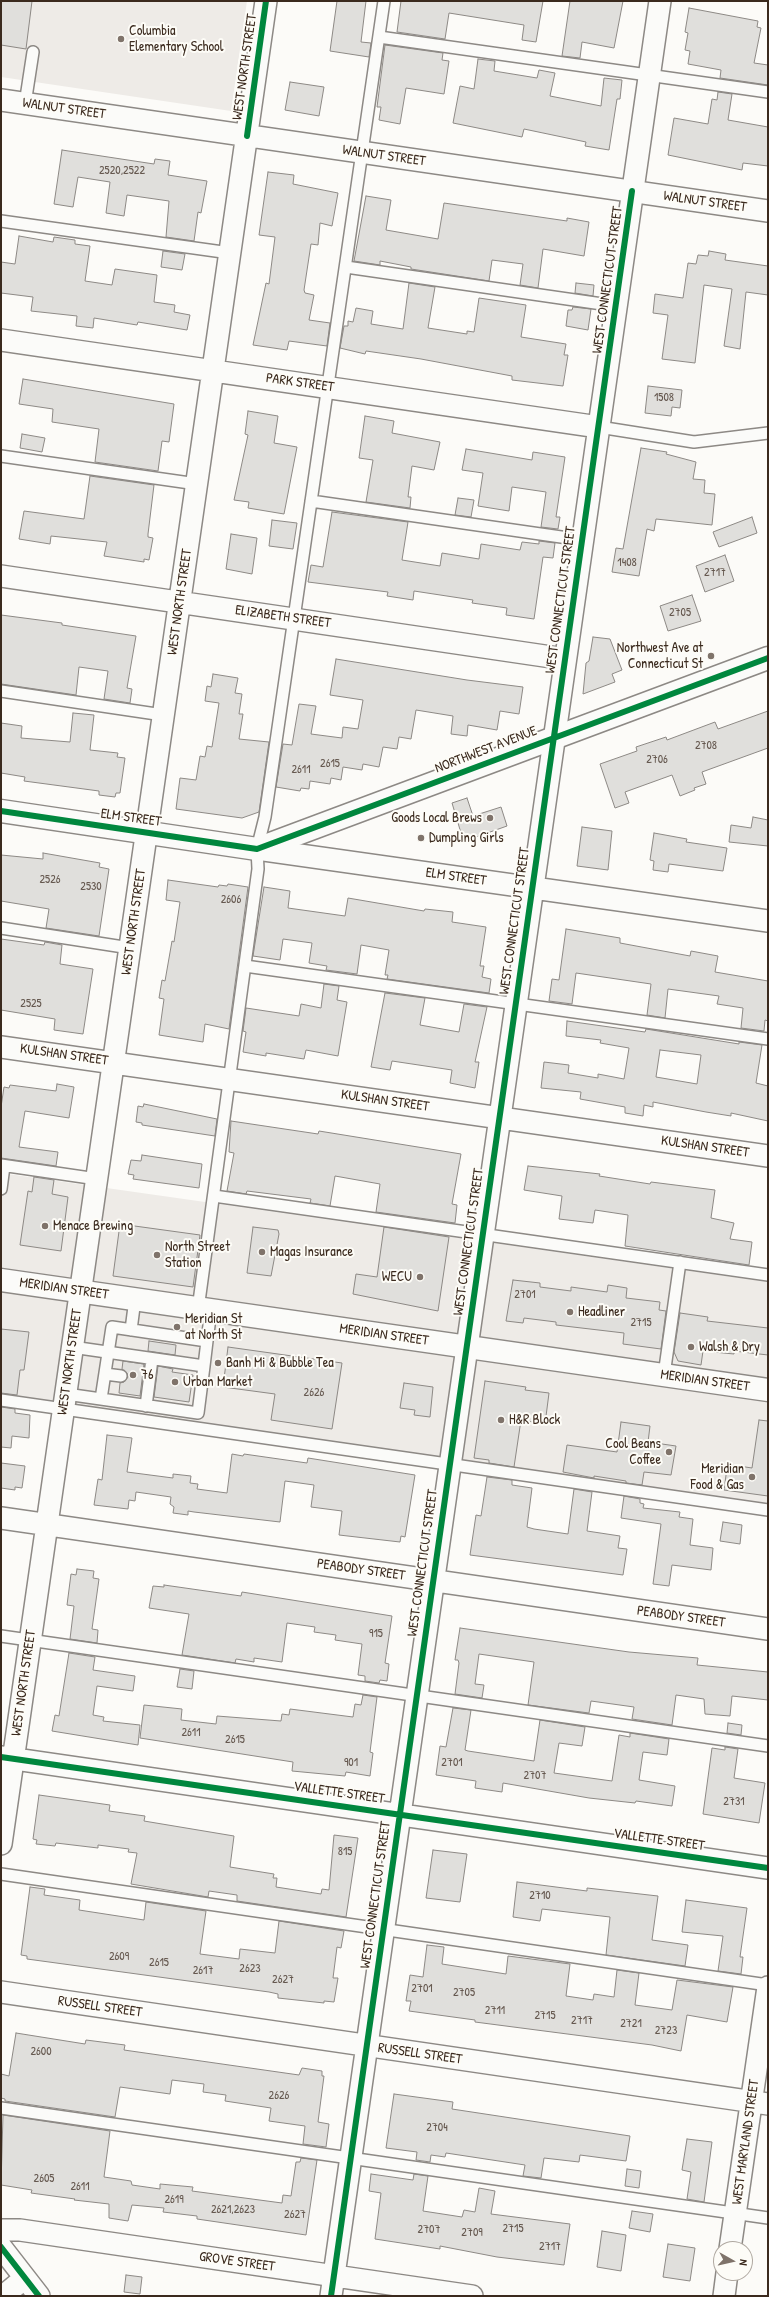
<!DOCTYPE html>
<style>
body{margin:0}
#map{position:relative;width:769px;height:2297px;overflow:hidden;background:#fcfbf8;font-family:"Patrick Hand",sans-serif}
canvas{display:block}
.frame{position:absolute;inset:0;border:2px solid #3b2a1e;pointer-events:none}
.north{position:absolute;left:713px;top:2241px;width:40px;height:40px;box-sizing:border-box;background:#fdfcf7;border:1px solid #afa8a0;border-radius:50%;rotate:98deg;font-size:11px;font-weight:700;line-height:16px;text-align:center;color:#3b2a1e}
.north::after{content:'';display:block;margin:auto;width:14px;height:18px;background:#7f736a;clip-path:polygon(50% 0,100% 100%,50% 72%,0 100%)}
</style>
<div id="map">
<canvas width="769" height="2297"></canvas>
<div class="frame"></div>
<div class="north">N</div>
</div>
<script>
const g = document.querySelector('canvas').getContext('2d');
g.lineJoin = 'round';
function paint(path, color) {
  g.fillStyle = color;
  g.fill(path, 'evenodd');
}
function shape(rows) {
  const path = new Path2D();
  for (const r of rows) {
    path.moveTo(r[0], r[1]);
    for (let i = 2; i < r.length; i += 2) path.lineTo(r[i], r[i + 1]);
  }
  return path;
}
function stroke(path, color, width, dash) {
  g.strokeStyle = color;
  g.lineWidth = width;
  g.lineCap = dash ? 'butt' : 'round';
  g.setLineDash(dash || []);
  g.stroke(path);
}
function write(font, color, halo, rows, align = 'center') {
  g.font = font + ' "Patrick Hand",sans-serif';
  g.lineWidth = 4;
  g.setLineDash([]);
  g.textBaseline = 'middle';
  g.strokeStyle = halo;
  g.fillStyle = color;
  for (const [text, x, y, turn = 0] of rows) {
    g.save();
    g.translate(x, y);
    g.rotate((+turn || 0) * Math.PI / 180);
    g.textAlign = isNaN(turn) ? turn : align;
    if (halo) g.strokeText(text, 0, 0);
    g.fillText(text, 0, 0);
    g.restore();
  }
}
const built = shape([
 [1,1,247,1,231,111,1,77],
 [1,1173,768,1282,768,1505,1,1397]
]);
const building = shape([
 [1,1,32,1,26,49,1,45,1,1],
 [337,1,366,1,361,42,371,43,369,57,330,51,337,1],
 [401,1,543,1,536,42,522,40,524,25,449,13,445,39,397,32,401,1],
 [570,1,623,1,614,48,582,42,580,58,562,56,570,1],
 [689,8,758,21,757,27,761,28,754,63,768,65,768,85,720,78,721,70,688,64,690,51,685,50,688,33,685,32,689,8],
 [385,45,443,53,442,60,449,61,444,94,406,88,400,124,379,120,381,107,377,107,385,45],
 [478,59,495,61,494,71,537,78,539,70,555,73,550,96,601,106,604,78,622,80,620,99,617,99,609,150,585,146,586,142,524,129,522,137,453,123,460,86,474,89,478,59],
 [290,82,324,87,319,116,285,110,290,82],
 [718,92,732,94,728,120,768,127,768,166,743,163,742,170,668,155,674,118,708,124,712,99,717,100,718,92],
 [62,150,154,164,155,159,170,161,168,175,207,181,201,213,198,212,194,241,166,237,169,201,127,195,124,216,106,213,110,182,78,177,73,207,54,204,62,150],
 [268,172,294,175,293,184,338,193,332,226,320,223,318,245,311,244,304,290,305,293,314,295,309,320,330,323,327,346,289,341,287,350,253,345,266,283,269,284,275,237,259,235,268,172],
 [366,196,391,200,386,230,438,239,444,203,567,221,567,218,589,222,584,256,543,249,538,288,520,285,523,264,492,260,489,281,411,269,411,267,380,261,380,265,354,261,366,196],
 [19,236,53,242,54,237,75,240,75,244,90,246,85,281,112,285,115,269,157,275,154,302,175,305,174,312,190,315,187,330,138,322,137,325,94,318,93,328,76,326,77,316,31,311,33,297,1,293,1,262,15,264,19,236],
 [163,251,185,254,182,270,161,267,163,251],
 [709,251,726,254,725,260,768,266,768,295,746,292,740,349,724,346,732,289,704,285,695,363,662,359,668,315,653,313,655,294,683,298,688,263,696,264,698,255,708,256,709,251],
 [409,283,435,287,428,328,467,334,467,331,474,332,479,298,526,305,521,337,566,344,564,355,568,355,563,386,512,380,512,376,421,359,366,351,365,354,340,348,344,326,348,326,348,321,353,322,356,308,373,311,371,324,403,329,409,283],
 [576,283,594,285,593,296,575,293,576,283],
 [573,307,591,309,588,330,566,326,568,310,572,310,573,307],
 [23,379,174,404,169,442,162,441,158,471,95,462,99,429,52,422,53,409,19,404,23,379],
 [648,386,682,390,680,408,672,407,671,416,645,413,648,386],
 [248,411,278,416,274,443,297,447,284,514,248,508,249,502,234,500,248,435,245,434,248,411],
 [365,416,394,421,392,433,440,442,434,470,412,466,408,497,411,497,410,508,366,502,373,460,359,458,365,416],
 [22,434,45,438,42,452,20,448,22,434],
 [641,448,667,452,666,454,696,462,693,479,705,480,704,493,715,494,712,525,656,519,654,531,647,529,639,576,612,572,616,548,623,549,641,448],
 [466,449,532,460,533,452,565,457,556,517,560,517,558,529,541,527,546,492,512,487,509,511,478,506,483,473,462,470,466,449],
 [90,476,154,485,148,534,148,537,153,538,149,560,144,559,144,562,104,556,107,542,51,536,50,544,19,539,24,511,84,519,90,476],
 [458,498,474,500,471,517,455,515,458,498],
 [332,512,408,522,402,560,440,566,442,553,479,559,481,544,520,550,522,542,539,544,539,541,555,543,553,558,543,557,534,619,506,615,507,608,472,603,473,600,414,591,413,600,387,596,388,592,308,582,311,565,323,567,332,512],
 [752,517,757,533,719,547,713,532,752,517],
 [272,520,297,523,293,549,269,546,272,520],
 [231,534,257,538,252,574,226,569,231,534],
 [725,555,734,581,705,592,696,566,725,555],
 [692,595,701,621,668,631,660,606,692,595],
 [1,615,62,623,62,625,136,636,127,688,132,689,130,703,104,699,108,671,79,667,76,695,1,684,1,615],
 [593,637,610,639,622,670,612,674,615,682,583,694,586,663,589,661,593,637],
 [336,659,467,680,523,687,519,714,500,711,497,730,468,725,467,736,451,734,453,716,416,710,411,739,399,737,397,749,383,747,379,767,363,764,362,770,343,767,341,780,331,778,330,784,310,781,309,789,301,788,300,791,276,787,283,744,292,745,299,704,316,706,311,734,342,738,343,727,358,729,363,700,330,695,336,659],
 [213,674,238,678,235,693,242,694,239,714,243,714,239,739,269,742,259,812,242,818,176,809,180,778,196,780,200,756,205,757,207,746,212,747,219,703,205,701,207,686,211,687,213,674],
 [768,711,768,748,702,772,706,784,694,788,695,790,680,796,672,775,625,792,629,803,615,808,600,764,637,751,636,747,666,737,667,740,715,722,718,729,768,711],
 [73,713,94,715,90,750,118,753,117,757,125,758,120,793,116,793,115,797,99,795,99,791,24,781,25,777,1,773,1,723,22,726,21,738,70,742,73,713],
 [467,798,473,816,501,807,507,826,476,837,461,833,452,803,467,798],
 [753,817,768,820,768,846,729,842,731,825,751,828,753,817],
 [582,827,612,831,608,870,577,866,582,827],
 [654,833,687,839,686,842,727,848,723,871,669,864,668,872,653,870,654,861,650,860,654,833],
 [43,853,100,863,99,867,109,869,99,936,46,928,49,909,1,901,1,855,43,859,43,853],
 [168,880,218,887,219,885,227,886,228,884,248,887,229,1029,205,1024,203,1042,159,1035,164,999,159,998,162,980,165,981,172,941,174,942,180,902,166,900,168,880],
 [264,887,290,891,288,908,345,916,348,898,424,911,425,909,453,912,452,922,486,927,480,966,484,966,482,977,491,979,489,993,387,979,388,975,385,975,389,950,361,945,357,974,326,970,327,966,309,963,312,943,283,939,280,960,253,956,264,887],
 [566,929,620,938,620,943,690,956,691,951,718,956,715,972,768,981,768,1021,765,1020,764,1031,741,1028,743,1008,717,1004,719,996,668,989,665,1018,647,1015,651,984,576,973,572,1004,549,1001,552,979,559,980,566,929],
 [1,939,44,945,45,942,62,945,60,964,93,969,83,1034,54,1030,55,1019,1,1010,1,939],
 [324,984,339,986,337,1000,347,1002,338,1056,306,1050,304,1059,266,1053,266,1056,243,1052,246,1032,243,1031,246,1008,299,1016,301,1004,321,1008,324,984],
 [385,993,425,998,420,1025,459,1032,464,1004,487,1007,475,1062,479,1062,475,1088,450,1083,452,1070,392,1061,390,1070,371,1067,385,993],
 [567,1021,645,1032,646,1029,739,1044,739,1042,762,1045,756,1083,768,1086,768,1121,731,1113,731,1116,706,1112,653,1102,653,1107,644,1105,643,1116,625,1113,625,1107,580,1099,581,1092,541,1088,544,1062,569,1065,568,1073,598,1078,598,1074,624,1079,629,1048,600,1043,601,1040,566,1036,567,1021],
 [660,1050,701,1055,697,1084,656,1077,660,1050],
 [57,1084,74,1087,69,1118,25,1111,19,1147,58,1152,56,1166,1,1158,1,1107,4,1087,9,1088,10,1085,56,1091,57,1084],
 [144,1104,217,1119,215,1136,142,1125,142,1123,136,1122,138,1106,143,1107,144,1104],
 [231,1121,318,1134,319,1131,461,1154,452,1204,457,1205,455,1223,376,1212,380,1184,335,1176,330,1206,310,1203,311,1199,247,1191,246,1194,227,1191,234,1153,229,1152,231,1121],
 [142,1155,202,1164,199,1188,133,1179,134,1175,128,1174,131,1160,141,1161,142,1155],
 [528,1166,600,1174,599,1176,650,1184,651,1182,715,1190,711,1218,734,1223,730,1239,752,1242,749,1265,625,1246,628,1215,595,1210,593,1223,559,1219,562,1196,524,1190,528,1166],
 [34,1177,54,1180,52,1194,68,1197,61,1251,20,1245,28,1191,32,1192,34,1177],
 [120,1224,200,1235,193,1287,113,1276,120,1224],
 [253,1227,278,1230,279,1234,271,1276,247,1273,253,1227],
 [384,1227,449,1237,438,1311,353,1294,356,1274,377,1277,384,1227],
 [513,1280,540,1283,540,1287,571,1291,571,1287,607,1292,608,1285,627,1288,626,1298,660,1302,659,1310,666,1311,661,1349,623,1344,624,1333,556,1325,556,1322,524,1318,523,1323,506,1321,513,1280],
 [680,1313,708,1317,707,1321,768,1328,768,1355,734,1351,734,1354,703,1351,701,1365,678,1361,674,1352,680,1313],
 [1,1329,29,1332,24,1370,20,1370,17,1395,1,1393,1,1329],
 [149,1341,176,1345,175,1355,148,1351,149,1341],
 [228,1347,342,1363,332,1429,271,1420,275,1394,223,1387,228,1347],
 [123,1361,144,1364,140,1396,119,1393,120,1383,124,1382,128,1377,127,1373,122,1369,123,1361],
 [158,1366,173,1369,172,1372,193,1375,189,1402,154,1397,158,1366],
 [485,1381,526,1387,525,1390,549,1393,545,1424,521,1420,514,1467,489,1463,489,1460,474,1458,485,1381],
 [404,1383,433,1387,430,1417,414,1415,415,1410,400,1408,404,1383],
 [1,1407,15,1409,15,1413,30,1415,29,1438,12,1436,11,1448,1,1447,1,1407],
 [759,1420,768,1421,768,1496,724,1490,727,1468,732,1469,732,1465,752,1468,759,1420],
 [621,1422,650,1426,648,1442,676,1446,671,1475,644,1472,642,1485,626,1483,626,1481,594,1476,594,1478,563,1472,567,1445,617,1452,621,1422],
 [107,1435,132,1438,127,1472,173,1478,173,1474,191,1476,190,1483,198,1484,197,1489,227,1493,232,1454,243,1456,244,1454,307,1463,308,1458,415,1475,405,1537,401,1536,400,1542,339,1535,342,1511,311,1507,314,1485,285,1481,280,1522,194,1512,188,1511,188,1515,173,1513,174,1507,170,1504,171,1497,136,1492,135,1501,129,1500,128,1509,94,1505,98,1479,102,1480,107,1435],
 [1,1463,25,1466,22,1488,15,1487,15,1490,1,1488,1,1463],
 [487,1477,512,1480,512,1485,532,1488,527,1527,534,1529,568,1534,574,1489,592,1492,587,1531,620,1536,618,1548,627,1549,623,1575,470,1555,476,1515,481,1516,487,1477],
 [624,1496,640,1499,640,1503,644,1504,643,1508,680,1512,679,1517,693,1519,690,1545,713,1548,711,1570,672,1565,669,1586,653,1584,661,1524,621,1518,624,1496],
 [723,1522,742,1525,740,1544,720,1541,723,1522],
 [77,1569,94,1571,93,1578,99,1579,92,1629,98,1630,97,1643,70,1639,74,1606,67,1605,71,1574,76,1575,77,1569],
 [164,1585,241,1596,242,1592,392,1616,385,1663,389,1664,387,1681,380,1680,379,1683,365,1681,365,1676,358,1675,362,1644,335,1640,336,1635,314,1632,315,1627,287,1623,282,1662,254,1658,254,1662,236,1659,235,1663,182,1655,189,1614,149,1608,153,1586,164,1587,164,1585],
 [460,1628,629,1652,698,1658,697,1665,768,1672,768,1700,732,1696,730,1716,705,1714,704,1699,676,1695,672,1725,632,1719,634,1707,591,1701,589,1713,528,1705,534,1662,479,1654,475,1684,484,1685,482,1698,455,1694,459,1663,458,1660,455,1660,460,1628],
 [69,1653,95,1657,93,1670,135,1676,133,1691,97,1686,93,1715,104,1717,103,1721,140,1725,138,1745,52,1731,55,1715,59,1716,69,1653],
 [180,1669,194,1671,192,1689,177,1687,180,1669],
 [363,1695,377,1697,370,1752,373,1753,370,1776,346,1772,345,1776,292,1771,293,1762,140,1738,144,1705,182,1709,181,1720,216,1724,217,1716,281,1721,282,1714,289,1715,290,1709,353,1717,355,1704,361,1705,363,1695],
 [453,1708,471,1710,465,1750,468,1751,534,1761,540,1720,585,1727,582,1746,559,1743,554,1773,612,1781,619,1735,630,1737,630,1733,669,1739,667,1755,643,1752,639,1780,675,1786,672,1806,636,1801,635,1803,589,1798,503,1783,502,1792,475,1788,476,1781,436,1775,440,1746,446,1747,453,1708],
 [728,1723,742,1725,741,1735,727,1733,728,1723],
 [725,1747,738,1749,734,1778,765,1783,759,1823,703,1814,712,1748,725,1750,725,1747],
 [39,1795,110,1805,109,1811,145,1816,144,1821,234,1836,230,1867,274,1874,273,1878,277,1878,276,1887,321,1894,322,1889,329,1890,334,1835,358,1838,346,1917,237,1901,237,1895,209,1891,208,1897,131,1884,137,1853,128,1852,129,1849,98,1845,98,1848,56,1843,55,1846,36,1844,37,1840,33,1839,39,1795],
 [433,1850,467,1854,460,1902,426,1898,433,1850],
 [517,1882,587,1891,587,1888,658,1896,652,1940,688,1945,685,1966,606,1955,610,1917,542,1909,540,1921,513,1917,517,1882],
 [30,1887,45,1889,44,1895,80,1900,79,1910,144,1920,146,1902,206,1911,200,1954,239,1959,240,1949,275,1953,279,1921,344,1931,341,1948,337,1947,333,1978,338,1978,334,2002,324,2001,324,2003,278,1998,278,1994,269,1992,27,1959,27,1956,21,1955,30,1887],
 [686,1900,747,1908,740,1957,743,1957,741,1974,718,1971,723,1936,682,1932,686,1900],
 [427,1945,444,1947,442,1964,506,1974,508,1956,570,1964,566,1996,593,2000,594,1994,614,1997,617,1970,639,1973,635,2005,672,2010,677,1980,733,1987,727,2022,687,2015,681,2051,652,2045,475,2022,475,2020,409,2011,411,2001,406,2001,410,1975,423,1977,427,1945],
 [16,2033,85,2044,86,2040,125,2045,124,2050,299,2075,302,2068,322,2071,322,2076,324,2076,318,2122,329,2124,326,2147,303,2144,305,2126,269,2121,271,2108,225,2101,226,2095,203,2092,204,2084,172,2080,170,2094,120,2087,115,2117,5,2101,5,2099,1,2098,1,2074,9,2076,16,2033],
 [394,2094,453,2102,452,2109,630,2136,626,2161,580,2155,579,2162,544,2158,541,2178,523,2176,525,2165,446,2153,445,2157,431,2155,430,2162,416,2160,417,2152,386,2148,394,2094],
 [3,2115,110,2131,104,2177,131,2181,132,2185,160,2189,160,2184,193,2187,192,2191,282,2203,283,2195,291,2196,296,2162,300,2162,301,2158,317,2160,306,2235,197,2219,197,2216,163,2212,164,2208,132,2205,128,2221,109,2218,109,2204,74,2200,75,2199,31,2193,32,2190,1,2185,3,2115],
 [687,2139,712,2142,704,2202,687,2199,691,2172,682,2170,687,2139],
 [627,2169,641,2171,639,2188,625,2186,627,2169],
 [371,2174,413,2180,414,2174,428,2176,423,2211,462,2217,464,2210,475,2212,479,2188,495,2191,491,2214,570,2224,564,2265,497,2257,440,2246,440,2249,375,2239,381,2193,369,2191,371,2174],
 [632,2211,653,2214,650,2232,629,2228,632,2211],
 [602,2231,626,2235,621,2271,597,2267,602,2231],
 [668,2244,695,2248,690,2281,663,2277,668,2244],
 [126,2275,142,2277,140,2294,124,2292,126,2275]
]);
const lane = shape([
 [379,37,768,92],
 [25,104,33,52],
 [1,221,230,253],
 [346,267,616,306],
 [599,427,694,442,768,433],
 [1,456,197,484],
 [311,501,582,540],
 [1,691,163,715],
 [1,928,130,948],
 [245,966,768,1039],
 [1,1165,97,1179],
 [1,1189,4,1166],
 [214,1196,768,1275],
 [198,1309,258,869,257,849,265,817,384,1],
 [131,1330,135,1299],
 [207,1341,112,1327,101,1399,198,1413,204,1366,207,1341,211,1310],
 [72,1347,204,1366],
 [105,1374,121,1376],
 [664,1375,680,1262],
 [66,1394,101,1399],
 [1,1400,768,1510],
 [146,1406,152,1359],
 [1,1636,768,1746],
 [1,1874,768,1985],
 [1,2108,768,2218]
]);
const street = shape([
 [1,100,768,211],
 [1,340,599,427],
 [1,576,565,659],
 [257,849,768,921],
 [1,1047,768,1156],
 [1,1518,768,1629],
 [1,1757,768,1868],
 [1,1844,266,1],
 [1,1992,768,2104],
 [1,2230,20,2230,472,2296],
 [1,2247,39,2296],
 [730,2249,768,1987],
 [3,2296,25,2278],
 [331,2296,660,1],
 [724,2296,727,2273]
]);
const secondary = shape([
 [1,811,257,849,768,658],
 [1,1280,768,1390]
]);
const cycleway = shape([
 [247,136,266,1],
 [1,811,257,849,768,658],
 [1,1757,768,1868],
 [1,2247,39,2296],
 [331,2296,632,191]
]);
const markers = [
 [121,39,4,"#7f736a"],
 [711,656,4,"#7f736a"],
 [490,818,4,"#7f736a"],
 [421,838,4,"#7f736a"],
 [45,1226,4,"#7f736a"],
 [262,1252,4,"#7f736a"],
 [157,1255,4,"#7f736a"],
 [420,1277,4,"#7f736a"],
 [570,1312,4,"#7f736a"],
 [177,1327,4,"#7f736a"],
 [691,1347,4,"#7f736a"],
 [218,1363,4,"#7f736a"],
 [133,1375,4,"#7f736a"],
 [175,1382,4,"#7f736a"],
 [501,1420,4,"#7f736a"],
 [669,1452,4,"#7f736a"],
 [752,1477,4,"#7f736a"]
];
const numberNames = [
 ["2520,2522",122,171],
 ["1508",664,398],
 ["1408",627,563],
 ["2717",715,573],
 ["2705",680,613],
 ["2708",706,746],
 ["2706",657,760],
 ["2615",330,764],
 ["2611",301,770],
 ["2526",50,880],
 ["2530",91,887],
 ["2606",231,900],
 ["2525",31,1004],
 ["2701",525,1295],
 ["2715",641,1323],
 ["2626",314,1393],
 ["915",376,1634],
 ["2611",191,1733],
 ["2615",235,1740],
 ["901",351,1763],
 ["2701",452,1763],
 ["2707",535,1776],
 ["2731",734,1802],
 ["815",345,1852],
 ["2710",540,1896],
 ["2609",119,1957],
 ["2615",159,1963],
 ["2623",250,1969],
 ["2617",203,1971],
 ["2627",283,1980],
 ["2701",422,1989],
 ["2705",464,1993],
 ["2711",495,2011],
 ["2715",545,2016],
 ["2717",582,2021],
 ["2721",631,2024],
 ["2723",666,2031],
 ["2600",41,2052],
 ["2626",279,2096],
 ["2704",437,2128],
 ["2605",44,2179],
 ["2611",80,2187],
 ["2619",174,2200],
 ["2621,2623",233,2210],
 ["2627",295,2215],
 ["2715",513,2229],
 ["2707",429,2230],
 ["2709",472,2233],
 ["2717",550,2247]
];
const poiNames = [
 ["Columbia",129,31],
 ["Elementary School",129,47],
 ["Northwest Ave at",703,648,"right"],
 ["Connecticut St",703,664,"right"],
 ["Goods Local Brews",482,818,"right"],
 ["Dumpling Girls",429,838],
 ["Menace Brewing",53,1226],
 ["North Street",165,1247],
 ["Station",165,1263],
 ["Magas Insurance",270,1252],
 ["WECU",412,1277,"right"],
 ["Headliner",578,1312],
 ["Meridian St",185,1319],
 ["at North St",185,1335],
 ["Walsh & Dry",699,1347],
 ["Banh Mi & Bubble Tea",226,1363],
 ["76",141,1375],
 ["Urban Market",183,1382],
 ["H&R Block",509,1420],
 ["Cool Beans",661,1444,"right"],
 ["Coffee",661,1460,"right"],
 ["Meridian",744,1469,"right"],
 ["Food & Gas",744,1485,"right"]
];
const streetNames = [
 ["WEST NORTH STREET",245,67,-82],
 ["WALNUT STREET",64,109,8],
 ["WALNUT STREET",384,156,8],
 ["WALNUT STREET",705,202,8],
 ["WEST CONNECTICUT STREET",608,280,-82],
 ["PARK STREET",300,383,8],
 ["WEST CONNECTICUT STREET",561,600,-82],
 ["WEST NORTH STREET",180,602,-82],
 ["ELIZABETH STREET",283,617,8],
 ["NORTHWEST AVENUE",486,750,-21],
 ["ELM STREET",131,818,8],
 ["ELM STREET",456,877,8],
 ["WEST CONNECTICUT STREET",515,921,-82],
 ["WEST NORTH STREET",134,922,-82],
 ["KULSHAN STREET",64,1055,8],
 ["KULSHAN STREET",385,1101,8],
 ["KULSHAN STREET",705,1147,8],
 ["WEST CONNECTICUT STREET",469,1242,-82],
 ["MERIDIAN STREET",64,1289,8],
 ["MERIDIAN STREET",384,1335,8],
 ["WEST NORTH STREET",70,1362,-82],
 ["MERIDIAN STREET",705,1381,8],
 ["WEST CONNECTICUT STREET",423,1563,-82],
 ["PEABODY STREET",361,1570,8],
 ["PEABODY STREET",681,1617,8],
 ["WEST NORTH STREET",24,1683,-82],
 ["VALLETTE STREET",339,1793,8],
 ["VALLETTE STREET",659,1840,8],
 ["WEST CONNECTICUT STREET",376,1895,-82],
 ["RUSSELL STREET",100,2007,8],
 ["RUSSELL STREET",420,2054,8],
 ["WEST MARYLAND STREET",746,2142,-82],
 ["GROVE STREET",237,2262,8]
];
paint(built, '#eeebe7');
paint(building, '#e0dfdc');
stroke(building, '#8d8985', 1);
stroke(lane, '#8d8985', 14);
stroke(street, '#8d8985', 24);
stroke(secondary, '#8d8985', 25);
stroke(lane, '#fbfbf9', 11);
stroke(street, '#fbfbf9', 21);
stroke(secondary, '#fbfbf9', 22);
stroke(cycleway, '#00873e', 6);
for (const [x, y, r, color] of markers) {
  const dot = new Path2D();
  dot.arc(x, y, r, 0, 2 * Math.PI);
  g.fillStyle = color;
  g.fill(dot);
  stroke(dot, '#fdfcf7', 1.5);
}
write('12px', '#64574e', null, numberNames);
write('14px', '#3b2a1e', '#fdfcf7', poiNames, 'left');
write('14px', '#3b2a1e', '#fdfcf7', streetNames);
</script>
